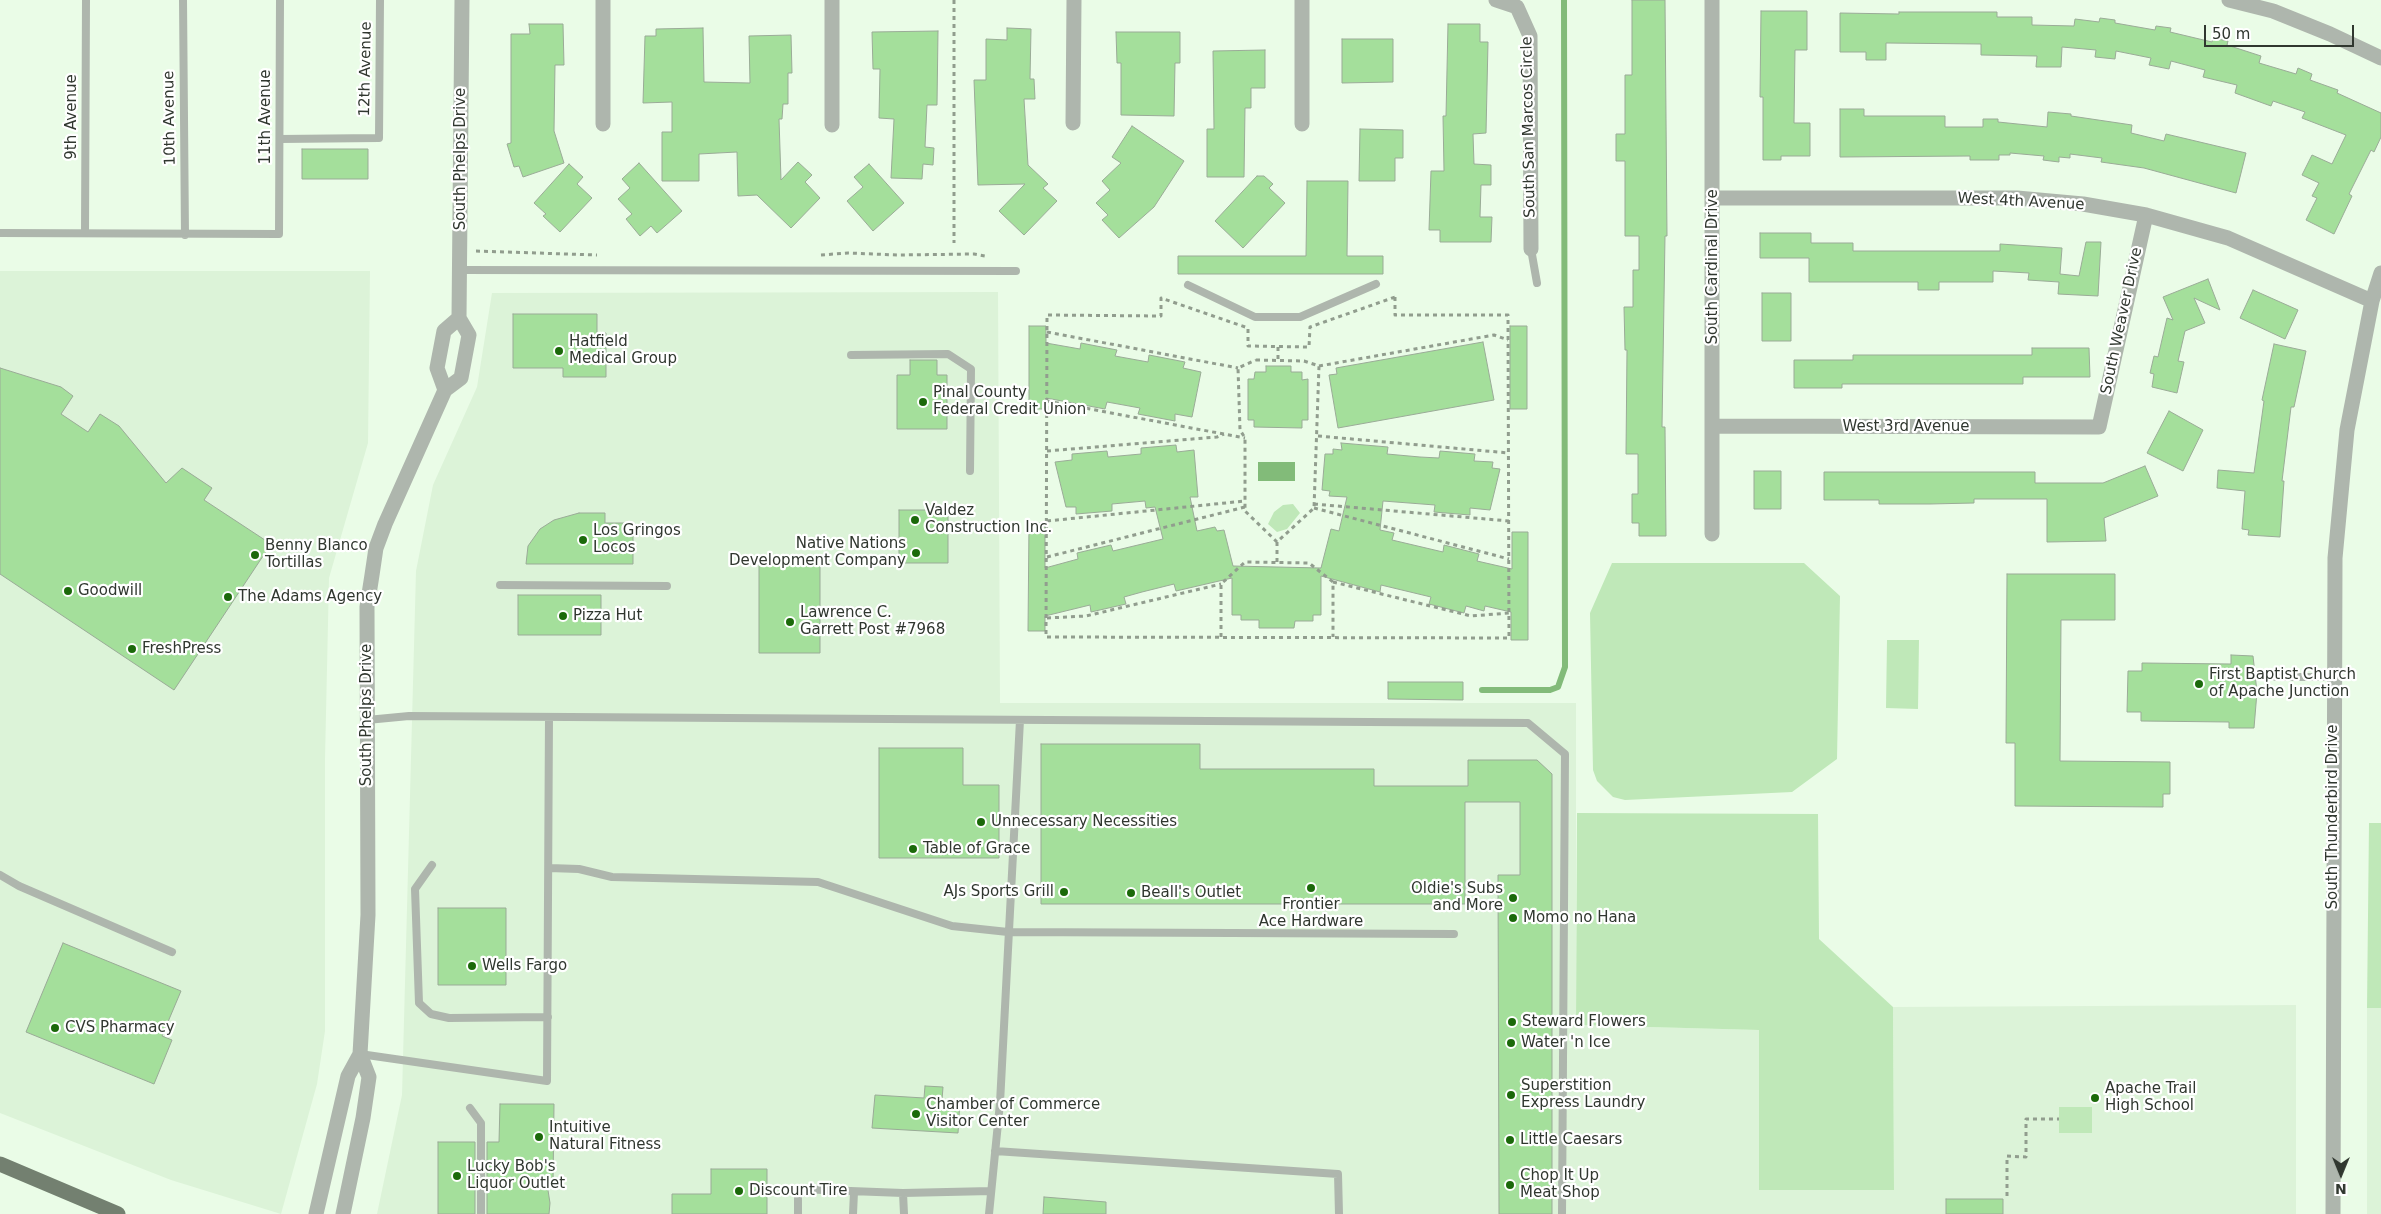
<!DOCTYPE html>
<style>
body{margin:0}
#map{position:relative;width:2381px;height:1214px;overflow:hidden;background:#eafce7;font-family:"DejaVu Sans",sans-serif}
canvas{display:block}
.north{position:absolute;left:2316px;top:1149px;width:50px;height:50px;-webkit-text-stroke:4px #fff;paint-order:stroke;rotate:180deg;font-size:14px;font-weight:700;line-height:20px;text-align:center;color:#30372f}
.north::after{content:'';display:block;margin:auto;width:18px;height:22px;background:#30372f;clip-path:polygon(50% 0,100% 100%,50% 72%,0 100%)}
.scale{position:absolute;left:2204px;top:25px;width:150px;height:22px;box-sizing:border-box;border:2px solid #30372f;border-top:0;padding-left:6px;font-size:15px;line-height:18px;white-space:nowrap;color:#30372f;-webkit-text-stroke:4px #fff;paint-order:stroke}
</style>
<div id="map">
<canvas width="2381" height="1214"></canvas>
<div class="north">N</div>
<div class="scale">50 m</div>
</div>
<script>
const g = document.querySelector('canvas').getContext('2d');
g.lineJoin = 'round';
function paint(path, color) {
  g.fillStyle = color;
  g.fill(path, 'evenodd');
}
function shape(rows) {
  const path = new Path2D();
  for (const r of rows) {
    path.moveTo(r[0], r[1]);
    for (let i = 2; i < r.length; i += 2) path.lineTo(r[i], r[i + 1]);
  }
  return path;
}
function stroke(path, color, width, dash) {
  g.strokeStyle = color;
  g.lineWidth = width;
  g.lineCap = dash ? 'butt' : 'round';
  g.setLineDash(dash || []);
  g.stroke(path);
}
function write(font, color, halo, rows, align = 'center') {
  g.font = font + ' "DejaVu Sans",sans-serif';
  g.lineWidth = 4.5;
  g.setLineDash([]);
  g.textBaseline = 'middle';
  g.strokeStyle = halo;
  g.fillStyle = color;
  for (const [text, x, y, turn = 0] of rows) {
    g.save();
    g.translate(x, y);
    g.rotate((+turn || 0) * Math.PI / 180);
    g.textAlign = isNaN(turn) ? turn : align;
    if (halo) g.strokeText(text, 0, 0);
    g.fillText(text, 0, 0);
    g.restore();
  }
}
const built = shape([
 [0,271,370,271,368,443,329,578,325,759,325,1031,317,1084,281,1214,171,1180,0,1113],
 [998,292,1000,703,1576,703,1576,1025,1759,1030,1894,1190,1893,1007,2296,1005,2296,1214,377,1214,402,1095,416,571,433,485,477,387,492,293],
 [2367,1008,2381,1008,2381,1214,2367,1214]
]);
const green = shape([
 [1293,504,1300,513,1287,529,1277,532,1268,524,1274,512,1283,505],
 [1612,563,1804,563,1840,596,1837,759,1792,792,1625,800,1613,797,1597,781,1593,770,1590,613],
 [1887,640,1919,640,1918,709,1886,708],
 [1577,813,1818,814,1819,939,1893,1007,1894,1190,1759,1190,1759,1030,1576,1025],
 [2369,823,2381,823,2381,1008,2367,1008],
 [2059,1107,2092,1107,2092,1133,2059,1133]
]);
const water = shape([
 [1258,462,1295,462,1295,481,1258,481]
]);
const stream = shape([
 [1482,690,1550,690,1558,687,1565,667,1564,0]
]);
const building = shape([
 [1632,0,1665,0,1667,236,1665,236,1662,427,1665,427,1666,536,1639,536,1639,523,1632,523,1632,494,1638,494,1638,454,1626,454,1627,350,1625,350,1624,307,1633,307,1633,270,1639,270,1639,236,1625,236,1625,161,1616,161,1616,134,1625,134,1625,75,1632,75,1632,0],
 [1761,11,1807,11,1807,50,1795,50,1794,123,1810,123,1810,156,1781,156,1781,160,1763,160,1763,97,1760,97,1761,11],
 [1899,12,1997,12,1997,17,2032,17,2032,25,2074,26,2075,19,2099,22,2100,18,2115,20,2115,23,2155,30,2156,26,2171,28,2170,32,2212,42,2213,38,2228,41,2227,45,2261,56,2259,63,2296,74,2298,68,2312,74,2310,80,2338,90,2337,93,2381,113,2381,137,2374,152,2371,150,2349,194,2352,196,2334,234,2306,220,2317,198,2312,196,2319,183,2302,175,2312,155,2332,164,2346,135,2302,118,2305,112,2273,101,2271,106,2235,93,2237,85,2203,77,2205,70,2171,61,2169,69,2149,65,2151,58,2116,51,2115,59,2095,57,2096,50,2062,47,2061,67,2036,67,2037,56,1981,55,1981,44,1886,43,1886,60,1866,60,1866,52,1840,52,1840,13,1899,14,1899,12],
 [529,24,563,24,564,65,555,65,554,131,564,163,523,177,519,166,514,167,507,144,511,143,511,34,530,34,529,24],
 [1448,24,1480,24,1480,42,1488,42,1486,133,1473,134,1474,164,1491,165,1491,185,1481,185,1480,217,1492,217,1491,242,1440,242,1440,230,1429,230,1431,171,1444,171,1443,116,1446,116,1448,24],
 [703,28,704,82,750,83,749,36,791,35,792,73,788,73,788,104,783,104,782,119,779,119,781,180,798,162,812,175,805,182,820,198,791,228,757,195,738,196,737,152,699,154,699,181,662,181,662,132,672,132,672,102,643,103,645,36,656,36,656,29,703,28],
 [1007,28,1031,29,1030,79,1034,79,1035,99,1024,99,1028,165,1048,184,1043,188,1057,201,1024,235,999,211,1025,184,978,185,974,80,986,80,986,39,1007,40,1007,28],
 [938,31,937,105,927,105,925,147,934,148,933,165,923,164,922,179,891,178,894,119,879,118,880,69,873,69,872,32,938,31],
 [1116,32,1180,32,1180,63,1175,63,1174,116,1121,115,1121,63,1117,63,1116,32],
 [1342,39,1393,39,1393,82,1342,83,1342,39],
 [1265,50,1265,88,1251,88,1251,108,1245,108,1244,177,1207,177,1207,129,1214,129,1213,51,1265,50],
 [1840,109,1864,109,1864,116,1945,116,1945,127,1983,127,1983,119,1998,119,1998,122,2047,127,2048,112,2071,114,2071,116,2132,125,2131,133,2164,141,2166,134,2246,153,2236,193,2144,168,2101,162,2102,158,2070,154,2070,158,2059,157,2059,162,2043,160,2044,156,2010,153,2010,155,1999,155,1999,160,1970,160,1970,156,1840,157,1840,109],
 [1132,126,1184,161,1154,207,1119,238,1102,220,1108,215,1096,203,1110,190,1102,181,1121,163,1112,157,1132,126],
 [1360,129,1403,130,1403,158,1395,158,1395,181,1359,181,1360,129],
 [302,149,368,149,368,179,302,179,302,149],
 [639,163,682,211,657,233,651,226,640,236,626,219,632,214,618,199,630,188,622,179,639,163],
 [569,164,583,177,577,184,592,198,560,232,543,216,546,214,534,203,569,164],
 [869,164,904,203,873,231,847,201,863,187,854,177,869,164],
 [1257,176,1264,176,1273,184,1269,188,1285,203,1243,248,1215,221,1257,176],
 [1307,181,1348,181,1347,256,1383,256,1383,274,1178,274,1178,256,1306,256,1307,181],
 [1760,233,1811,233,1811,243,1853,243,1853,251,2000,251,2000,244,2062,248,2060,274,2079,276,2086,242,2101,242,2098,296,2058,294,2059,282,2028,280,2029,273,1993,271,1993,282,1939,282,1939,290,1918,290,1918,282,1809,282,1809,258,1760,258,1760,233],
 [2208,279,2220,310,2194,298,2205,323,2185,331,2178,361,2184,362,2177,393,2152,387,2154,374,2150,373,2154,356,2158,357,2167,318,2173,320,2163,297,2208,279],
 [2253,290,2298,310,2285,339,2240,318,2253,290],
 [1762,293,1791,293,1791,341,1762,341,1762,293],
 [513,314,597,314,597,333,606,333,606,377,563,377,563,368,513,368,513,314],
 [1029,326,1046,326,1046,343,1080,349,1081,343,1117,350,1115,356,1148,362,1149,355,1185,362,1183,368,1201,372,1192,417,1175,414,1175,421,1138,414,1140,408,1107,402,1105,409,1046,398,1046,409,1029,409,1029,326],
 [1510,326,1527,326,1527,409,1510,409,1510,326],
 [1483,342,1494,400,1338,428,1329,375,1337,374,1336,368,1483,342],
 [2274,344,2306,351,2294,407,2291,407,2282,481,2284,481,2280,537,2248,535,2249,530,2242,529,2245,491,2217,488,2218,470,2254,473,2264,401,2262,400,2274,344],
 [2032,348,2089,348,2090,377,2023,377,2023,384,1842,384,1842,388,1794,388,1794,360,1853,360,1853,355,2032,355,2032,348],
 [910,360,937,360,937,375,947,375,947,429,897,429,897,375,910,375,910,360],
 [1266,366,1291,366,1291,372,1302,372,1302,380,1308,379,1308,420,1302,420,1302,428,1254,427,1254,420,1248,420,1248,379,1254,379,1255,372,1266,372,1266,366],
 [0,368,61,387,73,396,61,414,88,432,100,414,119,426,166,483,182,468,212,488,204,500,271,544,174,690,0,574,0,368],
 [2169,411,2203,430,2183,471,2147,453,2169,411],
 [1341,443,1388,447,1387,454,1420,457,1439,458,1440,451,1475,454,1474,461,1493,462,1492,468,1500,469,1490,510,1470,508,1470,515,1434,512,1435,505,1383,501,1380,530,1394,533,1392,540,1443,552,1444,545,1479,554,1477,561,1512,569,1512,532,1528,532,1528,640,1511,640,1511,612,1485,606,1484,611,1466,606,1464,613,1429,604,1431,597,1381,585,1380,592,1321,576,1321,615,1313,615,1313,621,1295,621,1294,628,1259,628,1259,620,1241,620,1241,615,1232,615,1232,578,1176,591,1174,584,1142,592,1124,597,1126,604,1091,612,1090,605,1045,616,1045,631,1028,631,1029,523,1045,523,1045,568,1078,559,1077,553,1111,545,1113,551,1163,539,1155,507,1146,508,1145,501,1112,504,1112,511,1076,514,1076,507,1066,507,1055,462,1072,460,1072,454,1107,451,1108,457,1141,454,1141,448,1176,445,1177,452,1194,450,1198,497,1190,497,1197,531,1215,527,1217,531,1224,530,1233,566,1321,568,1331,529,1339,531,1347,497,1329,496,1330,491,1322,490,1325,454,1333,454,1333,449,1342,450,1341,443],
 [2145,466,2158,496,2104,518,2106,541,2047,542,2047,499,1974,499,1974,503,1930,504,1879,504,1879,500,1824,500,1824,472,2035,472,2035,483,2103,483,2145,466],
 [1754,471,1781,471,1781,509,1754,509,1754,471],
 [899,510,948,510,948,563,899,563,899,510],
 [579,513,605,513,605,523,625,523,625,533,633,533,633,564,526,564,528,546,540,529,554,520,579,513],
 [759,562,820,562,820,653,759,653,759,562],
 [2007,574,2115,574,2115,620,2061,620,2060,761,2170,762,2170,794,2163,794,2163,807,2015,806,2015,743,2006,743,2007,574],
 [518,595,601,595,601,635,518,635,518,595],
 [2231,655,2253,656,2257,692,2254,728,2229,728,2229,722,2141,721,2141,712,2127,712,2128,671,2142,671,2142,663,2231,664,2231,655],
 [1388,682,1463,682,1463,700,1388,699,1388,682],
 [1041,744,1200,744,1200,769,1374,769,1374,786,1468,786,1468,760,1537,760,1552,774,1552,1214,1499,1214,1498,875,1520,875,1520,802,1465,802,1465,904,1041,904,1041,744],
 [879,748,963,748,963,785,999,785,999,858,879,858,879,748],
 [438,908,506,908,506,985,438,985,438,908],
 [63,943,181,991,162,1036,172,1040,154,1084,26,1032,63,943],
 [925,1086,943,1087,942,1100,960,1101,958,1133,872,1128,875,1095,924,1098,925,1086],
 [500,1104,554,1104,553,1184,547,1184,550,1203,549,1214,487,1214,487,1142,499,1142,500,1104],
 [438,1142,475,1142,475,1214,438,1214,438,1142],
 [711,1169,767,1169,767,1214,672,1214,672,1194,711,1194,711,1169],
 [1044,1197,1106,1202,1106,1214,1043,1214,1044,1197],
 [1946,1199,2003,1199,2003,1214,1946,1214,1946,1199]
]);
const path = shape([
 [954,0,954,243],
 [476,251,597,255],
 [821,255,848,253,898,255,974,254,985,256],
 [1395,297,1395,315,1508,315,1509,638,1046,637,1047,315,1161,316,1161,298,1248,328,1248,346,1309,347,1310,327,1395,297],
 [1047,332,1238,368],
 [1278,347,1278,360],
 [1256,360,1304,361,1319,366,1314,508,1277,542,1245,511,1245,438,1240,430,1238,368,1256,360],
 [1319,366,1494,335,1508,340],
 [1047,401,1245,438],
 [1318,436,1509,453],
 [1047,451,1217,437,1224,434],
 [1314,504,1509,521],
 [1314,508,1509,559],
 [1047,521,1245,501],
 [1277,542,1277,563],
 [1047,557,1245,507],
 [1333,582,1471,616,1509,613],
 [1047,618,1086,616,1221,584],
 [1221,637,1221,584,1245,562,1309,563,1333,582,1333,637],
 [2007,1196,2007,1156,2026,1157,2026,1119,2059,1119]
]);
const service = shape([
 [183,0,185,235],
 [280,139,379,138,380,0],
 [0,233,279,234,280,0],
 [85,233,86,0],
 [1531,249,1537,283],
 [461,270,1016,271],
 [1188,285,1255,317,1300,317,1376,284],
 [851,355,948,354,971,369,970,471],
 [500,585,667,586],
 [2276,677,2334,677],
 [367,720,409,716,1528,723,1565,754,1562,1214],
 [432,865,415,889,419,1003,431,1014,449,1018,548,1017],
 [549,868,579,869,612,877,818,882,952,926,1008,932,1454,934],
 [0,875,19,886,172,952],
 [360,1054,547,1081,549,717],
 [470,1108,481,1123,481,1214],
 [995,1151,1338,1174,1339,1214],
 [798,1214,798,1189,903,1193],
 [853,1214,854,1192],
 [904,1214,903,1193,991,1191],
 [989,1214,1000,1103,1020,720]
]);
const minor = shape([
 [832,0,832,125],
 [1496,0,1517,7,1530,36,1531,249],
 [1712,0,1712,534],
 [2229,0,2273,11,2330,34,2381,58],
 [1073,123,1074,0],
 [603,124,603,0],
 [1302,124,1302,0],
 [1713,198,2017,198,2083,204,2146,215,2228,238,2372,301],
 [1713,426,2099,427,2146,215],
 [2333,1214,2335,558,2347,430,2372,301,2381,273]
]);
const tertiary = shape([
 [445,390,437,368,444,331,459,318],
 [316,1214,348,1076,360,1054],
 [343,1214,363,1118,369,1077,360,1054,368,915,367,607,372,575,376,548,385,524,445,390,461,378,469,335,459,318,462,0]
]);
const primary = shape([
 [0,1164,118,1214]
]);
const markers = [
 [559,351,5,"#1b690a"],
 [923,402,5,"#1b690a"],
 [915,520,5,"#1b690a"],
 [583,540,5,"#1b690a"],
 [916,553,5,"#1b690a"],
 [255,555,5,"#1b690a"],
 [68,591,5,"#1b690a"],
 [228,597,5,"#1b690a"],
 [563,616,5,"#1b690a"],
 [790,622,5,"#1b690a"],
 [132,649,5,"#1b690a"],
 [2199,684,5,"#1b690a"],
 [981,822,5,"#1b690a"],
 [913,849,5,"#1b690a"],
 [1311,888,5,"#1b690a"],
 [1064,892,5,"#1b690a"],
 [1131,893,5,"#1b690a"],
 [1513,898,5,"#1b690a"],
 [1513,918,5,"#1b690a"],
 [472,966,5,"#1b690a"],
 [1512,1022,5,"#1b690a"],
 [55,1028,5,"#1b690a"],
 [1511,1043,5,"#1b690a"],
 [1511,1095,5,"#1b690a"],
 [2095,1098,5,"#1b690a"],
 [916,1114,5,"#1b690a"],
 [539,1137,5,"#1b690a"],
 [1510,1140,5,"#1b690a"],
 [457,1176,5,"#1b690a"],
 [1510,1185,5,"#1b690a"],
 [739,1191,5,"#1b690a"]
];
const streetNames = [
 ["12th Avenue",366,69,-89],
 ["9th Avenue",72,117,-90],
 ["11th Avenue",266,117,-90],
 ["10th Avenue",170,118,-91],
 ["South San Marcos Circle",1529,127,-91],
 ["South Phelps Drive",461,159,-90],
 ["West 4th Avenue",2021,202,3],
 ["South Cardinal Drive",1713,267,-90],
 ["South Weaver Drive",2122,321,-78],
 ["West 3rd Avenue",1906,427],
 ["South Phelps Drive",367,715,-90],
 ["South Thunderbird Drive",2333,817,-90]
];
const poiNames = [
 ["Hatfield",569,342],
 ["Medical Group",569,359],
 ["Pinal County",933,393],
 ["Federal Credit Union",933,410],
 ["Valdez",925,511],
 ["Construction Inc.",925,528],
 ["Los Gringos",593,531],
 ["Locos",593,548],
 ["Native Nations",906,544,"right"],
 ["Development Company",906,561,"right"],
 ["Benny Blanco",265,546],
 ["Tortillas",265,563],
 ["Goodwill",78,591],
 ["The Adams Agency",238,597],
 ["Lawrence C.",800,613],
 ["Garrett Post #7968",800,630],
 ["Pizza Hut",573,616],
 ["FreshPress",142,649],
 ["First Baptist Church",2209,675],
 ["of Apache Junction",2209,692],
 ["Unnecessary Necessities",991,822],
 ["Table of Grace",923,849],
 ["Oldie's Subs",1503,889,"right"],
 ["and More",1503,906,"right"],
 ["AJs Sports Grill",1054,892,"right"],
 ["Beall's Outlet",1141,893],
 ["Frontier",1311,905,"center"],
 ["Ace Hardware",1311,922,"center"],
 ["Momo no Hana",1523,918],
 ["Wells Fargo",482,966],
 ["Steward Flowers",1522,1022],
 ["CVS Pharmacy",65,1028],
 ["Water 'n Ice",1521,1043],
 ["Superstition",1521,1086],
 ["Express Laundry",1521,1103],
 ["Apache Trail",2105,1089],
 ["High School",2105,1106],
 ["Chamber of Commerce",926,1105],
 ["Visitor Center",926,1122],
 ["Intuitive",549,1128],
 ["Natural Fitness",549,1145],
 ["Little Caesars",1520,1140],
 ["Lucky Bob's",467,1167],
 ["Liquor Outlet",467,1184],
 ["Chop It Up",1520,1176],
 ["Meat Shop",1520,1193],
 ["Discount Tire",749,1191]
];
paint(built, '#dcf3d8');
paint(green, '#bfe8b8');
paint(water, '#82bb79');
stroke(stream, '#82bb79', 6);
paint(building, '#a4df9b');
stroke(building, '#9aab97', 1);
stroke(path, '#919d8e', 3, [4, 4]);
stroke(service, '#aeb6ad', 8);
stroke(minor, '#aeb6ad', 15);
stroke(tertiary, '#aeb6ad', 15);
stroke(primary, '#738070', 15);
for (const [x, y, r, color] of markers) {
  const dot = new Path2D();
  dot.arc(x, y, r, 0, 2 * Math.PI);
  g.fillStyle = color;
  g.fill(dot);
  stroke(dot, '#fff', 2);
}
write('15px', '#30372f', '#fff', streetNames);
write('15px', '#30372f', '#fff', poiNames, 'left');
</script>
